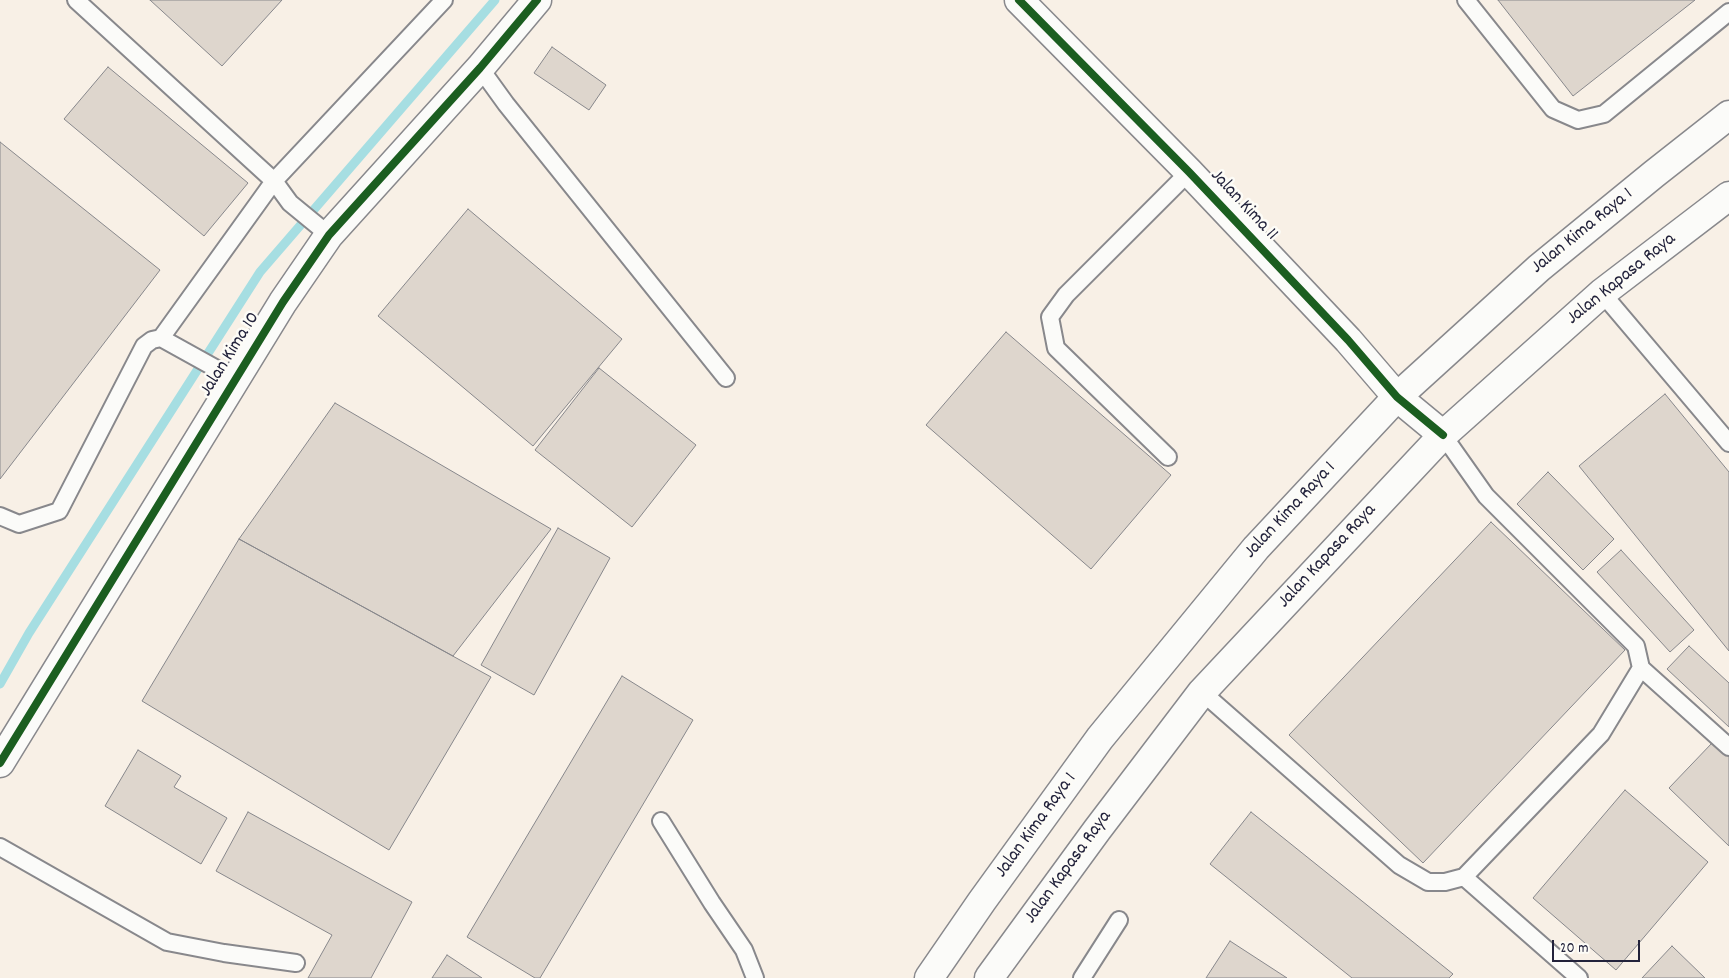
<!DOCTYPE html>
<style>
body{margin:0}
#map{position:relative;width:1729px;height:978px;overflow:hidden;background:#fcfbf8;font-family:Dekko,sans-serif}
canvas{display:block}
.scale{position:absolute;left:1552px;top:940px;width:88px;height:22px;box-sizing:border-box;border:2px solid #22223b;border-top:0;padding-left:6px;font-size:15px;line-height:18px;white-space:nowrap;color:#22223b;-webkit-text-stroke:4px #fdfcf7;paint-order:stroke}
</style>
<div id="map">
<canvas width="1729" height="978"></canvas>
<div class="scale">20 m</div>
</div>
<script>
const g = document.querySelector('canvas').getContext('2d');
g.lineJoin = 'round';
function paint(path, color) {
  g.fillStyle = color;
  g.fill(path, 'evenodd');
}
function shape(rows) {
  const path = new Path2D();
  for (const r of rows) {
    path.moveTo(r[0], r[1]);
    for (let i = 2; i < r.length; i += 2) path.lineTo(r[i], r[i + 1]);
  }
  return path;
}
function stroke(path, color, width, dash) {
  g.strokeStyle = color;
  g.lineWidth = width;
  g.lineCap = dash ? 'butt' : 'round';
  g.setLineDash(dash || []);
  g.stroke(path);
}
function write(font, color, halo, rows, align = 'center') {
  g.font = font + ' Dekko,sans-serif';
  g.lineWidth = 5;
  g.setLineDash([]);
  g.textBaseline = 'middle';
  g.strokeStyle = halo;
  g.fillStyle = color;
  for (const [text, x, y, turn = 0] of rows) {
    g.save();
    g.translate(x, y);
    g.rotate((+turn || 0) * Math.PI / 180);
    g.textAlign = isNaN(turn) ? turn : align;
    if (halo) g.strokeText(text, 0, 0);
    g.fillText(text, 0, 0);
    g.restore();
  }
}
const built = shape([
 [0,0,1729,0,1729,978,0,978]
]);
const stream = shape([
 [0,684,29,633,260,272,495,0]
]);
const building = shape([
 [150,0,282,0,222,66,150,0],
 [1498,0,1695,0,1573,96,1498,0],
 [552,47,606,85,589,110,534,73,552,47],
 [108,67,248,183,204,236,64,119,108,67],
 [0,142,160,270,0,479,0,142],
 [468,209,622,339,533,446,378,316,468,209],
 [1006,332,1171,475,1091,569,926,425,1006,332],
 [599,368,696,445,632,527,535,450,599,368],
 [1665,394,1729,472,1729,651,1579,466,1665,394],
 [335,403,551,529,453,656,239,539,335,403],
 [1548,472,1614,539,1583,570,1517,504,1548,472],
 [1491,522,1625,650,1423,863,1289,735,1491,522],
 [558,528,610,558,534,695,481,665,558,528],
 [239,539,491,677,389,850,142,701,239,539],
 [1621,550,1694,630,1670,652,1597,572,1621,550],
 [1689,646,1729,683,1729,727,1667,669,1689,646],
 [622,676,693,720,540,978,535,978,467,937,622,676],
 [1713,742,1729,757,1729,846,1669,788,1713,742],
 [138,750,181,776,174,787,227,818,201,864,105,806,138,750],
 [1625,790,1708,862,1616,970,1533,898,1625,790],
 [248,812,412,902,371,978,308,978,332,935,216,871,248,812],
 [1251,812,1453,974,1449,978,1352,978,1210,864,1251,812],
 [1230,941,1287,978,1206,978,1230,941],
 [1672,946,1705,978,1642,978,1672,946],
 [447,955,482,978,432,978,447,955]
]);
const service = shape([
 [76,0,274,181,290,203,329,235],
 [1466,0,1553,109,1578,120,1604,114,1729,12],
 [480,68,506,104,726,378],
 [1602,293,1729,443],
 [161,338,274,181,444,0],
 [1168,457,1056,348,1050,317,1066,295,1189,172],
 [0,516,19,524,59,511,144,346,152,340,161,338,235,379],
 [1641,668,1729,747],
 [1202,692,1399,865,1428,882,1445,882,1464,877,1601,734,1641,668,1636,646,1486,496,1443,435],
 [661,821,712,903,744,950,755,978],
 [0,847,167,942,224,953,296,963],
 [1464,877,1579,978],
 [1082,978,1119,920]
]);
const minor = shape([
 [1019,0,1189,172,1348,340,1397,397,1443,435],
 [0,763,283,302,329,235,480,68,537,0]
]);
const secondary = shape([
 [929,978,982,901,1100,738,1256,548,1397,397,1539,268,1654,174,1729,115],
 [989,978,1097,830,1202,692,1443,435,1602,293,1729,196]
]);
const cycleway = shape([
 [1019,0,1189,172,1348,340,1397,397,1443,435],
 [0,763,283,302,329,235,480,68,537,0]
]);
const streetNames = [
 ["Jalan Kima 11",1243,206,47],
 ["Jalan Kima Raya 1",1583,232,-39],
 ["Jalan Kapasa Raya",1622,280,-39],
 ["Jalan Kima 10",231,355,-58],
 ["Jalan Kima Raya 1",1291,511,-47],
 ["Jalan Kapasa Raya",1328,557,-47],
 ["Jalan Kima Raya 1",1037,826,-54],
 ["Jalan Kapasa Raya",1069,868,-54]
];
paint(built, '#f8f0e6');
stroke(stream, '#a6dee2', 9);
paint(building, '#ded6cd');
stroke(building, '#88888c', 1);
stroke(service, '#88888c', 20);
stroke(minor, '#88888c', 31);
stroke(secondary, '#88888c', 31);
stroke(service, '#fbfbf9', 16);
stroke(minor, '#fbfbf9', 28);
stroke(secondary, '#fbfbf9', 28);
stroke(cycleway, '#1b5e20', 8);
write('19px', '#22223b', '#fdfcf7', streetNames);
</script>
